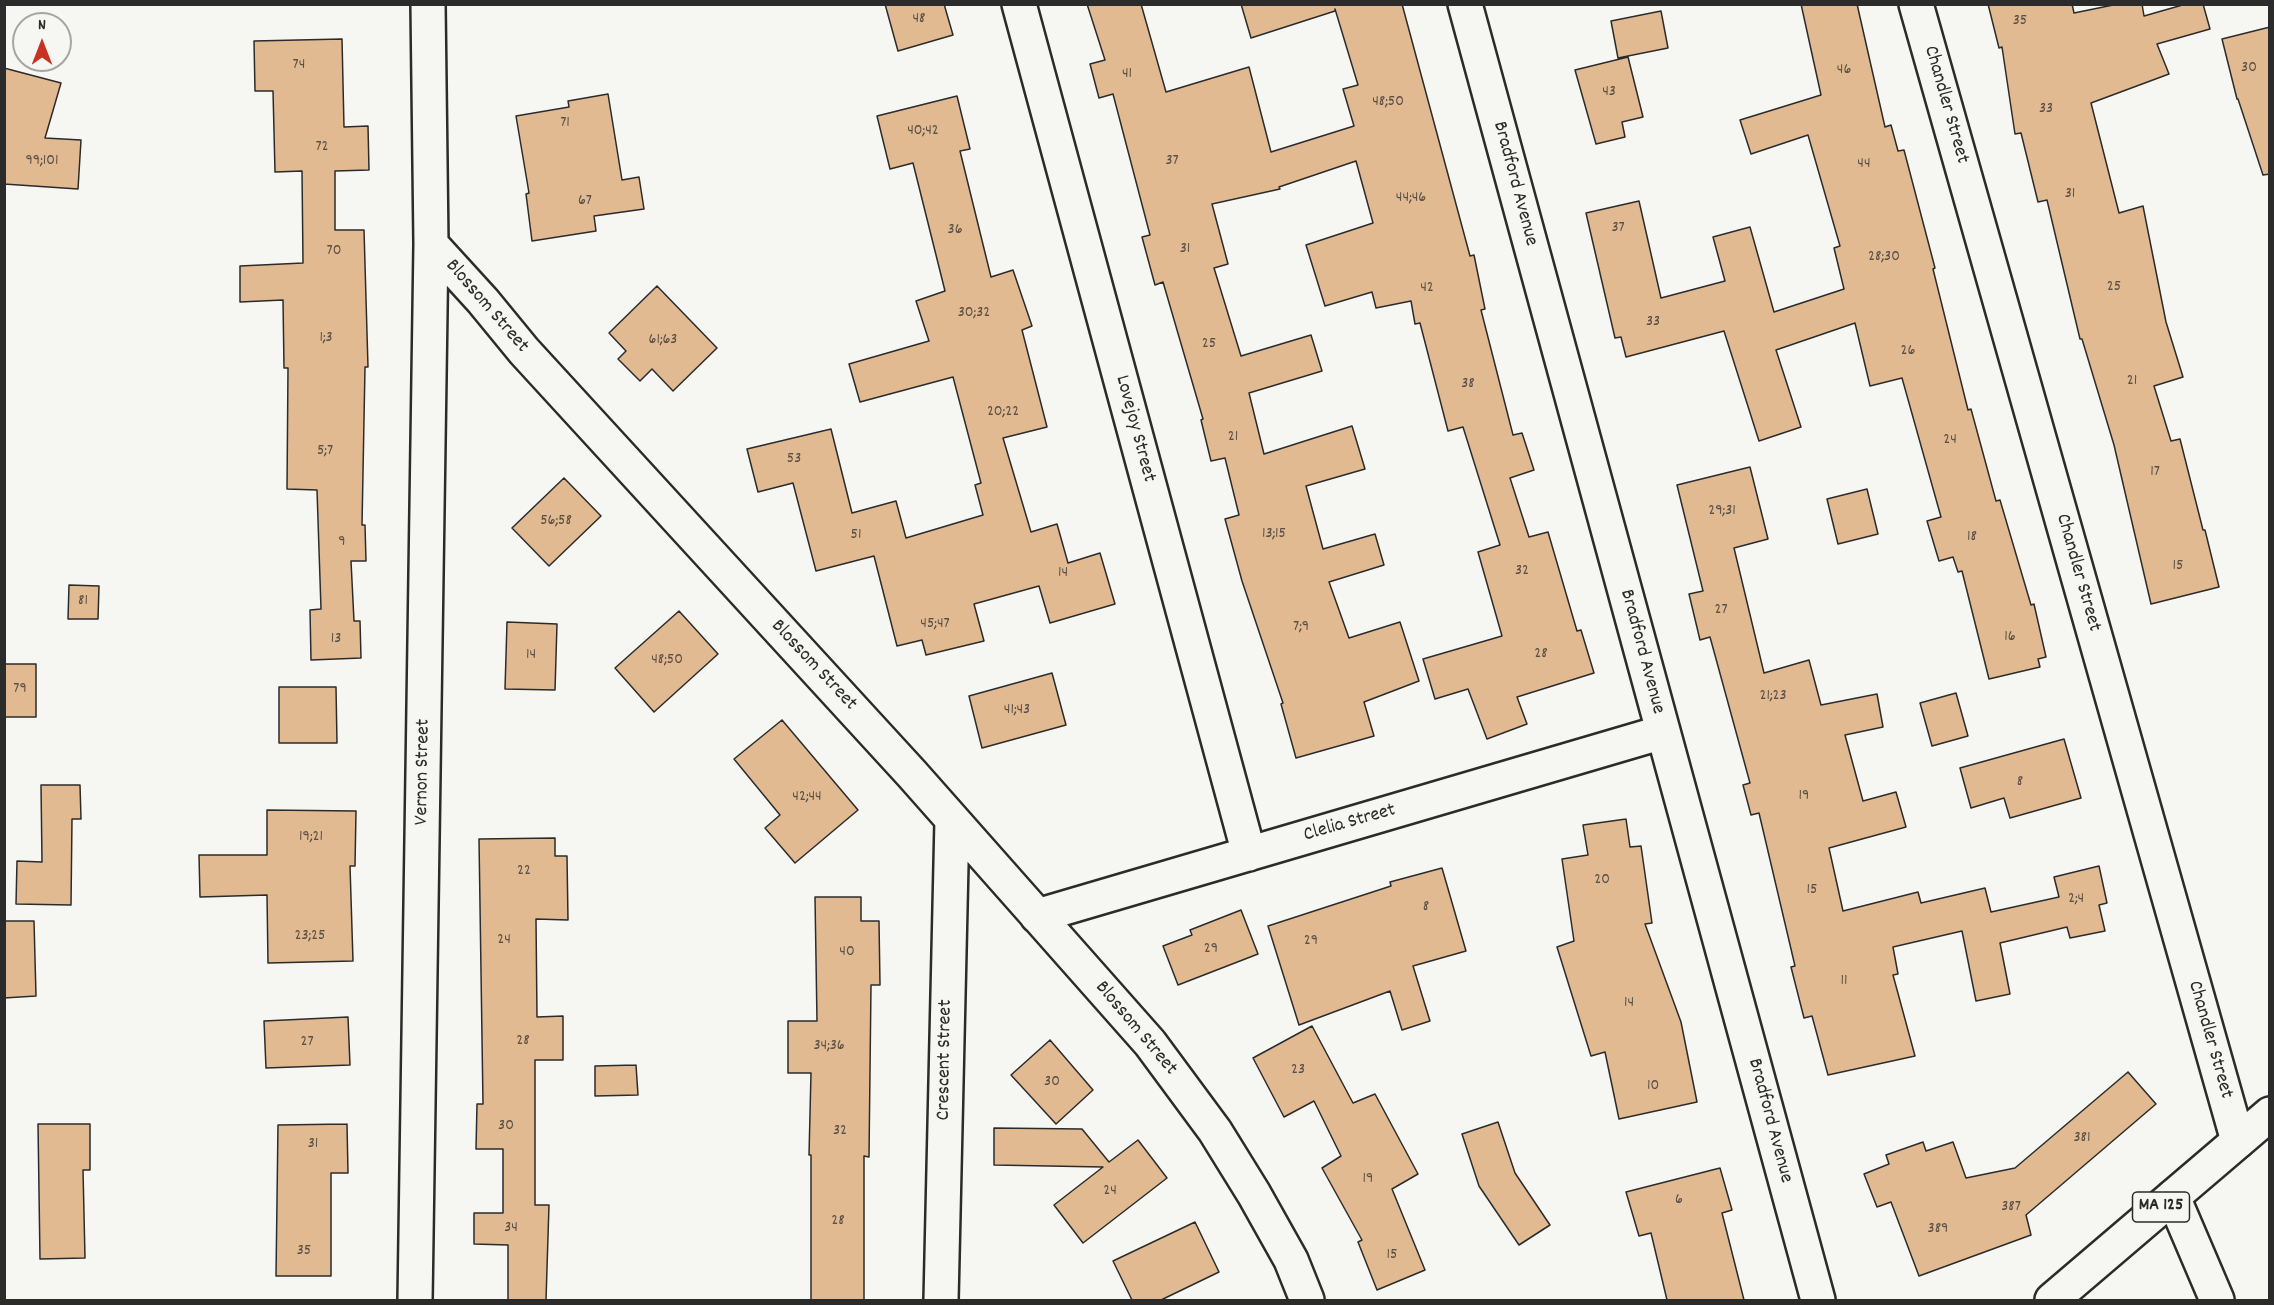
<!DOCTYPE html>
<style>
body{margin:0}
#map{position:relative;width:2274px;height:1305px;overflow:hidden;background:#f6f6f2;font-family:Dekko,sans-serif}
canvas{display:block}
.frame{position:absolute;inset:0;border:6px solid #2b2b2b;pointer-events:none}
.north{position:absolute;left:12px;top:12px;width:60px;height:60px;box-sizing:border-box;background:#f6f6f2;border:2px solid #a5a5a2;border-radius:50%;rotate:0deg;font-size:16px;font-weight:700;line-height:24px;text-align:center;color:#2b2b2b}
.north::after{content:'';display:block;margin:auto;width:21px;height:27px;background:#c8321e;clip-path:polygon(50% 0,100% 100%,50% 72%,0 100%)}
</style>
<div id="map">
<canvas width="2274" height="1305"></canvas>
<div class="frame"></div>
<div class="north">N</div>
</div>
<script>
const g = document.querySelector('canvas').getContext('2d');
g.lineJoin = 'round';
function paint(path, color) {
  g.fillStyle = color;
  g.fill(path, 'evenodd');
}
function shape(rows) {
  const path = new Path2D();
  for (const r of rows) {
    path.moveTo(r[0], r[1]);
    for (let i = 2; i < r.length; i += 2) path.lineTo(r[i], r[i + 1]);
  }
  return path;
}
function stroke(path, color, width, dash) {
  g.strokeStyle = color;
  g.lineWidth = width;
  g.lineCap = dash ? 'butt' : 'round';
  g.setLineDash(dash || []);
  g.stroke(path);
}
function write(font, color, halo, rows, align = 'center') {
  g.font = font + ' Dekko,sans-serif';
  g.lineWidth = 5;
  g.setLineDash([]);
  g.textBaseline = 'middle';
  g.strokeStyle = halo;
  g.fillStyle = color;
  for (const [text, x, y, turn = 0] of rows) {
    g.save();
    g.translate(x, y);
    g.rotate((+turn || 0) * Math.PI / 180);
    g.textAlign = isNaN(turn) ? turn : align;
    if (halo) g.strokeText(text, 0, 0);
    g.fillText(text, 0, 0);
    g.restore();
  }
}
const building = shape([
 [885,4,944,4,953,35,898,51,885,4],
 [1087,4,1141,4,1166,92,1249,67,1271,152,1354,126,1343,89,1358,85,1335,9,1335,11,1251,38,1241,4,1402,4,1470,256,1474,255,1485,309,1481,310,1513,435,1522,433,1534,470,1510,478,1529,537,1548,532,1577,631,1581,630,1594,673,1517,697,1527,724,1487,739,1468,689,1435,699,1423,659,1502,636,1478,552,1500,545,1463,427,1448,431,1420,323,1415,324,1411,301,1376,308,1372,292,1325,306,1306,245,1373,223,1356,161,1279,187,1280,189,1212,204,1228,264,1214,268,1241,356,1311,335,1322,371,1249,393,1264,454,1352,426,1365,469,1306,486,1323,549,1375,534,1384,565,1329,582,1349,638,1400,622,1419,681,1364,702,1374,736,1296,758,1281,704,1283,703,1242,581,1225,519,1239,515,1225,458,1211,461,1201,420,1203,419,1163,282,1155,285,1142,237,1150,235,1113,94,1099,98,1090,64,1105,60,1087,4],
 [1801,4,1857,4,1885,127,1891,125,1898,151,1904,150,1935,268,1933,269,1968,410,1971,409,1996,501,2000,500,2031,605,2034,604,2046,657,2038,659,2040,667,1989,679,1962,571,1958,572,1953,557,1939,561,1927,521,1941,517,1902,378,1870,386,1855,323,1776,350,1801,427,1759,441,1724,331,1626,357,1621,337,1615,338,1586,213,1639,201,1661,298,1725,281,1713,237,1750,227,1774,312,1844,289,1834,248,1840,246,1808,135,1751,154,1740,120,1821,95,1801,4],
 [1988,4,2072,4,2074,13,2118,4,2142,4,2144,16,2186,4,2203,4,2210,29,2157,44,2169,74,2091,103,2119,213,2143,206,2166,322,2183,377,2154,386,2171,441,2180,439,2203,530,2205,530,2219,587,2151,604,2114,445,2082,339,2080,339,2047,200,2038,202,2021,133,2015,134,2002,47,1999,48,1988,4],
 [1661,11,1668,48,1618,58,1611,21,1661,11],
 [2270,27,2270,174,2263,175,2238,99,2237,99,2222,39,2270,27],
 [342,39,344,127,368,126,369,170,335,171,335,230,364,230,368,367,365,367,362,525,365,525,366,561,351,561,354,621,360,621,361,658,311,660,310,610,321,609,317,490,287,489,288,368,284,368,283,300,240,302,240,266,303,263,302,171,275,172,273,91,255,91,254,41,342,39],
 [1628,57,1643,117,1622,122,1625,137,1596,144,1575,70,1628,57],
 [4,68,61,83,45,138,81,140,78,189,4,184,4,68],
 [608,94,622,180,639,177,644,209,594,216,596,231,532,241,526,194,529,193,516,116,569,107,568,101,608,94],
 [957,96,970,149,960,151,991,277,1013,270,1032,326,1022,330,1047,427,1003,438,1031,532,1057,524,1068,563,1100,553,1115,604,1050,623,1039,586,974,604,984,641,926,655,922,640,897,646,874,556,816,571,793,483,758,492,747,449,831,429,852,513,896,501,906,538,983,515,975,485,981,483,953,377,860,402,849,364,929,341,916,301,945,291,913,163,890,169,877,116,957,96],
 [657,286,717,348,673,391,652,369,640,381,618,359,626,351,609,333,657,286],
 [1750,467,1768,539,1734,548,1764,673,1809,660,1821,705,1877,694,1883,727,1845,735,1863,801,1896,792,1906,827,1829,848,1843,911,1918,892,1921,903,1985,888,1991,912,2059,897,2054,877,2099,866,2107,903,2099,905,2105,931,2070,938,2067,927,2000,943,2010,994,1976,1001,1962,931,1893,947,1898,974,1893,975,1915,1056,1828,1075,1812,1016,1804,1018,1791,967,1795,966,1759,813,1751,815,1743,785,1750,783,1710,637,1700,640,1689,594,1703,591,1677,485,1750,467],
 [564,478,601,516,549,566,512,528,564,478],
 [1867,489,1878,534,1838,544,1827,499,1867,489],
 [69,585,99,586,98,619,68,619,69,585],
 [679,611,718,654,654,712,615,668,679,611],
 [507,622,557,624,555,690,505,689,507,622],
 [4,664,36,664,36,717,4,717,4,664],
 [1052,673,1066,725,982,748,969,696,1052,673],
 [279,687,336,687,337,743,279,743,279,687],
 [1956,693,1968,736,1932,746,1920,703,1956,693],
 [782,720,858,810,795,863,765,828,780,815,734,759,782,720],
 [2064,739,2081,798,2010,818,2004,798,1971,808,1960,768,2064,739],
 [41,785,80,785,81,819,72,819,71,905,16,904,17,861,42,862,41,785],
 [267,810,356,811,355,866,350,866,353,961,268,963,267,895,200,897,199,855,267,855,267,810],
 [1626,819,1630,847,1641,846,1652,923,1645,924,1681,1022,1697,1102,1619,1119,1605,1052,1591,1056,1557,947,1574,941,1562,859,1588,855,1583,825,1626,819],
 [555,838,555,856,567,856,568,920,536,919,537,1017,563,1016,563,1060,535,1060,535,1205,549,1205,546,1300,508,1300,508,1245,474,1244,474,1213,503,1213,503,1149,476,1149,477,1104,483,1104,479,839,555,838],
 [1442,868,1466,951,1413,966,1430,1021,1402,1030,1390,991,1299,1025,1268,926,1391,886,1390,882,1442,868],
 [815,897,861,897,861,921,879,921,880,985,871,985,869,1157,864,1156,864,1300,811,1300,811,1155,809,1155,811,1073,788,1073,788,1021,817,1021,815,897],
 [1241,910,1258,954,1178,985,1163,946,1192,935,1190,930,1241,910],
 [4,921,34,921,36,996,4,998,4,921],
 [348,1017,350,1065,266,1068,264,1021,348,1017],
 [1312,1026,1353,1103,1375,1094,1418,1174,1392,1189,1425,1270,1377,1290,1358,1242,1362,1240,1322,1168,1341,1156,1314,1101,1284,1117,1253,1058,1312,1026],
 [1050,1040,1093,1090,1056,1124,1011,1075,1050,1040],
 [636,1065,638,1095,595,1096,595,1066,636,1065],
 [2128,1072,2156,1104,2026,1215,2031,1235,1919,1276,1891,1202,1877,1207,1864,1174,1889,1164,1886,1155,1923,1142,1926,1151,1953,1142,1966,1178,2015,1168,2128,1072],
 [1498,1122,1515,1173,1550,1225,1519,1245,1479,1186,1462,1134,1498,1122],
 [38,1124,90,1124,90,1170,83,1170,85,1258,40,1259,38,1124],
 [347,1124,348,1173,331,1173,331,1276,276,1276,278,1125,347,1124],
 [994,1128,1082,1129,1109,1162,1138,1140,1167,1178,1083,1243,1054,1205,1103,1167,994,1165,994,1128],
 [1720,1168,1732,1210,1722,1213,1744,1300,1667,1300,1651,1233,1639,1236,1626,1192,1720,1168],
 [1195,1222,1219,1272,1161,1300,1132,1300,1113,1261,1195,1222]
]);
const minor = shape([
 [428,4,431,244,483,301,524,351,912,774,1150,1043,1215,1131,1254,1194,1291,1260,1307,1300],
 [1019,4,1249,854],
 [1465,4,1818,1300],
 [1916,4,2238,1141],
 [1037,916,1663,732],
 [2173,1197,2217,1300],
 [415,1300,431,244],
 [941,1300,952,820]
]);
const major = shape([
 [2052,1300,2270,1114]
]);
const numberNames = [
 ["48",919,20],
 ["35",2020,22],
 ["74",299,66],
 ["30",2249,69],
 ["46",1844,71],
 ["41",1127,75],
 ["43",1609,93],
 ["48;50",1388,103],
 ["33",2046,110],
 ["71",565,124],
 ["40;42",923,132],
 ["72",322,148],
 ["99;101",42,162],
 ["37",1172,162],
 ["44",1864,165],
 ["31",2070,195],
 ["44;46",1411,199],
 ["67",585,202],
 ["37",1618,229],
 ["36",955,231],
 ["31",1185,250],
 ["70",334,252],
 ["28;30",1884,258],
 ["25",2114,288],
 ["42",1427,289],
 ["30;32",974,314],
 ["33",1653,323],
 ["1;3",326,339],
 ["61;63",663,341],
 ["25",1209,345],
 ["26",1908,352],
 ["21",2132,382],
 ["38",1468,385],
 ["20;22",1003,413],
 ["21",1233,438],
 ["24",1950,441],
 ["5;7",325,452],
 ["53",794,460],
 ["17",2155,473],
 ["29;31",1722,512],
 ["56;58",556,522],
 ["13;15",1274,535],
 ["51",856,536],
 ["18",1972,538],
 ["9",342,543],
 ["15",2178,567],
 ["32",1522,572],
 ["14",1063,574],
 ["81",83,602],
 ["27",1721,611],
 ["45;47",935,625],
 ["7;9",1301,628],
 ["16",2010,638],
 ["13",336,640],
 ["28",1541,655],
 ["14",531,656],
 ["48;50",667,661],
 ["79",20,690],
 ["21;23",1773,697],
 ["41;43",1017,711],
 ["8",2020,783],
 ["19",1804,797],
 ["42;44",807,798],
 ["19;21",311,838],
 ["22",524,872],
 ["20",1602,881],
 ["15",1812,891],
 ["2;4",2076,900],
 ["8",1426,908],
 ["23;25",310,937],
 ["24",504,941],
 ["29",1311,942],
 ["29",1211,950],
 ["40",847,953],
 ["11",1844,982],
 ["14",1629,1004],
 ["28",523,1042],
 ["27",307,1043],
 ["34;36",829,1047],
 ["23",1298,1071],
 ["30",1052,1083],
 ["10",1653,1087],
 ["30",506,1127],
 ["32",840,1132],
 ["381",2082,1139],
 ["31",313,1145],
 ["19",1368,1180],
 ["24",1110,1192],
 ["6",1679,1201],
 ["387",2011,1208],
 ["28",838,1222],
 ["34",511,1229],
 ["389",1938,1230],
 ["35",304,1252],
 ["15",1392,1256]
];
const shields = [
 [2161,1207,57]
];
const shieldNames = [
 ["MA 125",2161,1207]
];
const streetNames = [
 ["Chandler Street",1945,105,74],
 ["Bradford Avenue",1514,184,75],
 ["Blossom Street",486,307,49],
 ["Lovejoy Street",1134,429,75],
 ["Chandler Street",2077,573,74],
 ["Bradford Avenue",1641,652,75],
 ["Blossom Street",813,666,47],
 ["Vernon Street",424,772,-89],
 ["Clelia Street",1350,824,-16],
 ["Blossom Street",1135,1029,50],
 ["Chandler Street",2209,1040,74],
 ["Crescent Street",946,1060,-89],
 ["Bradford Avenue",1769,1121,75]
];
paint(building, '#e2ba92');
stroke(building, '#2b2b2b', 1.5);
stroke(minor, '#2b2b2b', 38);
stroke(major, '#2b2b2b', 38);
stroke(minor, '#f6f6f2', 33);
stroke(major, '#f6f6f2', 33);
write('16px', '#594f45', null, numberNames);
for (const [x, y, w] of shields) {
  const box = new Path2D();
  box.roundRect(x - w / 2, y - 15, w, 30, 4.5);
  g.fillStyle = '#f6f6f2';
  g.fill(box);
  stroke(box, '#2b2b2b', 1.5);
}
write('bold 18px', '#2b2b2b', null, shieldNames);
write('20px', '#2b2b2b', '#f6f6f2', streetNames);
</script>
